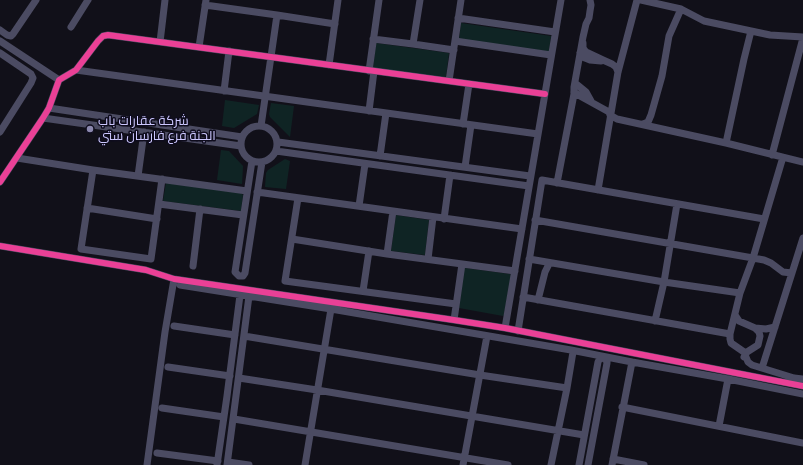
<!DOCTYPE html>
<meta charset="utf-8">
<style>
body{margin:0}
canvas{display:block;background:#111019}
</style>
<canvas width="803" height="465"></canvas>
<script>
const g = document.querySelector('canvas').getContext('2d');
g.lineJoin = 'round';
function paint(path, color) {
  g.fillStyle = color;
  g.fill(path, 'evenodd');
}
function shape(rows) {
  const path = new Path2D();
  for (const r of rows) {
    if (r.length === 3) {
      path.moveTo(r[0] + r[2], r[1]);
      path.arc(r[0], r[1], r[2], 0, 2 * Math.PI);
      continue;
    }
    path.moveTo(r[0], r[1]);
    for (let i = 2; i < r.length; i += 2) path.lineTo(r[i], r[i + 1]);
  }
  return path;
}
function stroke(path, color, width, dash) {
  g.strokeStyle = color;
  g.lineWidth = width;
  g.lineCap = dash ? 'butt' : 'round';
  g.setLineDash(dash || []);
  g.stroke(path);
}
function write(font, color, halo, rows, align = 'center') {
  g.font = font + ' "Roboto Condensed",Cairo,sans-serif';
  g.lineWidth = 3;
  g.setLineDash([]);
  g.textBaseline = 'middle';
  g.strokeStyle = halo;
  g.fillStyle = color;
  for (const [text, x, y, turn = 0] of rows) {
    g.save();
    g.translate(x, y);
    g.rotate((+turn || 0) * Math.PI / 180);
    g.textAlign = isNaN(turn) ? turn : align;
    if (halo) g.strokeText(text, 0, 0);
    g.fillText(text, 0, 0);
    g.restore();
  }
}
const green = shape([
 [461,23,551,36,549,52,459,39],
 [376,43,449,53,446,77,373,68],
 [225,100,259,105,257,114,234,128,222,126],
 [271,103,294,106,290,137,270,117,269,114],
 [221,150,229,151,243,166,242,184,217,180],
 [285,159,290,161,286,189,265,187,266,173,268,170],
 [166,183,241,193,243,195,241,211,163,201],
 [396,215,429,220,425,255,391,251],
 [465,268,510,274,511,276,504,315,503,316,459,308,464,270]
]);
const minor = shape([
 [420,0,413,44,454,50],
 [641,0,681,9,704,21,770,35,803,37],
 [205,5,277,15],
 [458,18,555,32],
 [71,27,88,0],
 [0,30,7,35,11,36,13,34,36,0],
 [373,39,413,44],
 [0,41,59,80],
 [455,41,551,55],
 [160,42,165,0],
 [583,43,583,48,586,52,603,60,612,64,616,67,618,72],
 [199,47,206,0],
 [0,53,31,74,33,78,31,83,0,132],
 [580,53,583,57,585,58,590,60,601,61],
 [329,65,338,0],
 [76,70,538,134],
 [369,71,379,0],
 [449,81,461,0],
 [575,83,586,92,591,101],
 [224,91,229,51],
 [574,92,580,96,609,112,610,115,617,119,726,143,803,162],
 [49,108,242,137],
 [369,111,374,71],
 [43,118,241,146],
 [463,124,469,84],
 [643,124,648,122,651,115,662,76,669,36,681,9],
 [259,144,18],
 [261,126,277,15,335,24],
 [278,142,530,176],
 [726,143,744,59,751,31],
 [276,151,529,186],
 [772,155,803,38],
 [380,156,386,113],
 [783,157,753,258,740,293,730,334,730,339,731,343,744,352,748,362,752,365,794,378,803,379],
 [17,158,93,170,247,191],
 [252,161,235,272,239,276,243,276,245,273,262,162],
 [465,167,471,125],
 [93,170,81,249,151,259,162,179],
 [138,176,144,132],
 [0,182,43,118,49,108,59,80,76,70,98,41,103,36,108,35,545,94],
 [557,183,574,94,574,87,583,37,586,24,589,18,590,11,591,5,590,0],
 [598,190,618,72,637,0],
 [257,192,522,229],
 [298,198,285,281,456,304],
 [159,204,243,215],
 [359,206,365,164],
 [87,208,157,219],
 [444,219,450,175],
 [535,220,753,258,764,260,771,263,783,272,792,273],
 [292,239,387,254,515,271],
 [0,246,146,270,174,279,454,320,505,328,803,386],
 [387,254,393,211],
 [428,259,433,217],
 [529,259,664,282,740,293],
 [193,266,200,209],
 [180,285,331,309,571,350,573,352,567,388,551,465],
 [363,291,369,251],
 [523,297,730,334],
 [538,300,545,272,549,264,552,263],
 [735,315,739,321,755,328,759,332,760,336,758,345,747,352,744,357],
 [454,320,462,264],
 [655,321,664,282,677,204],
 [174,326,235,335],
 [505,328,561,0],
 [755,328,766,329,775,327],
 [518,331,542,180,764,219],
 [244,336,480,375,567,388],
 [571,350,632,362,612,465],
 [632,362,728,379,803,394],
 [168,367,230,376],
 [762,368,803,238],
 [239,378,317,390,584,435],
 [622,407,803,443],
 [162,408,224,417],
 [234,419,508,465],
 [719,426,728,379],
 [157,453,218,461],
 [613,459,644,465],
 [228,462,249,465],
 [147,465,165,332,174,279],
 [217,465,227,396,240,295],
 [227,465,249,296],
 [305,465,331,309],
 [463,465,487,336],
 [579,465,598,362,600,358,603,358,607,361,607,363,588,465]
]);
const cycleway = shape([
 [0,182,43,118,49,108,59,80,76,70,98,41,103,36,108,35,545,94],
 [0,246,146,270,174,279,454,320,505,328,803,386]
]);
const markers = [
 [90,129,4,"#8b88ae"]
];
const poiNames = [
 ["شرکة عقارات باب",98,122],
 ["الجنة فرع فارسان ستي",98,137]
];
paint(green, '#0f2424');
stroke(minor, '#4b4b62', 7);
stroke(cycleway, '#ea4096', 6);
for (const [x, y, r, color] of markers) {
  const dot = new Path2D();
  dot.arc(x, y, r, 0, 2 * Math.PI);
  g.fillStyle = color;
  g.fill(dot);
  stroke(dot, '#0e0c1d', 1.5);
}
write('13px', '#cdc8ff', '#0e0c1d', poiNames, 'left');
</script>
